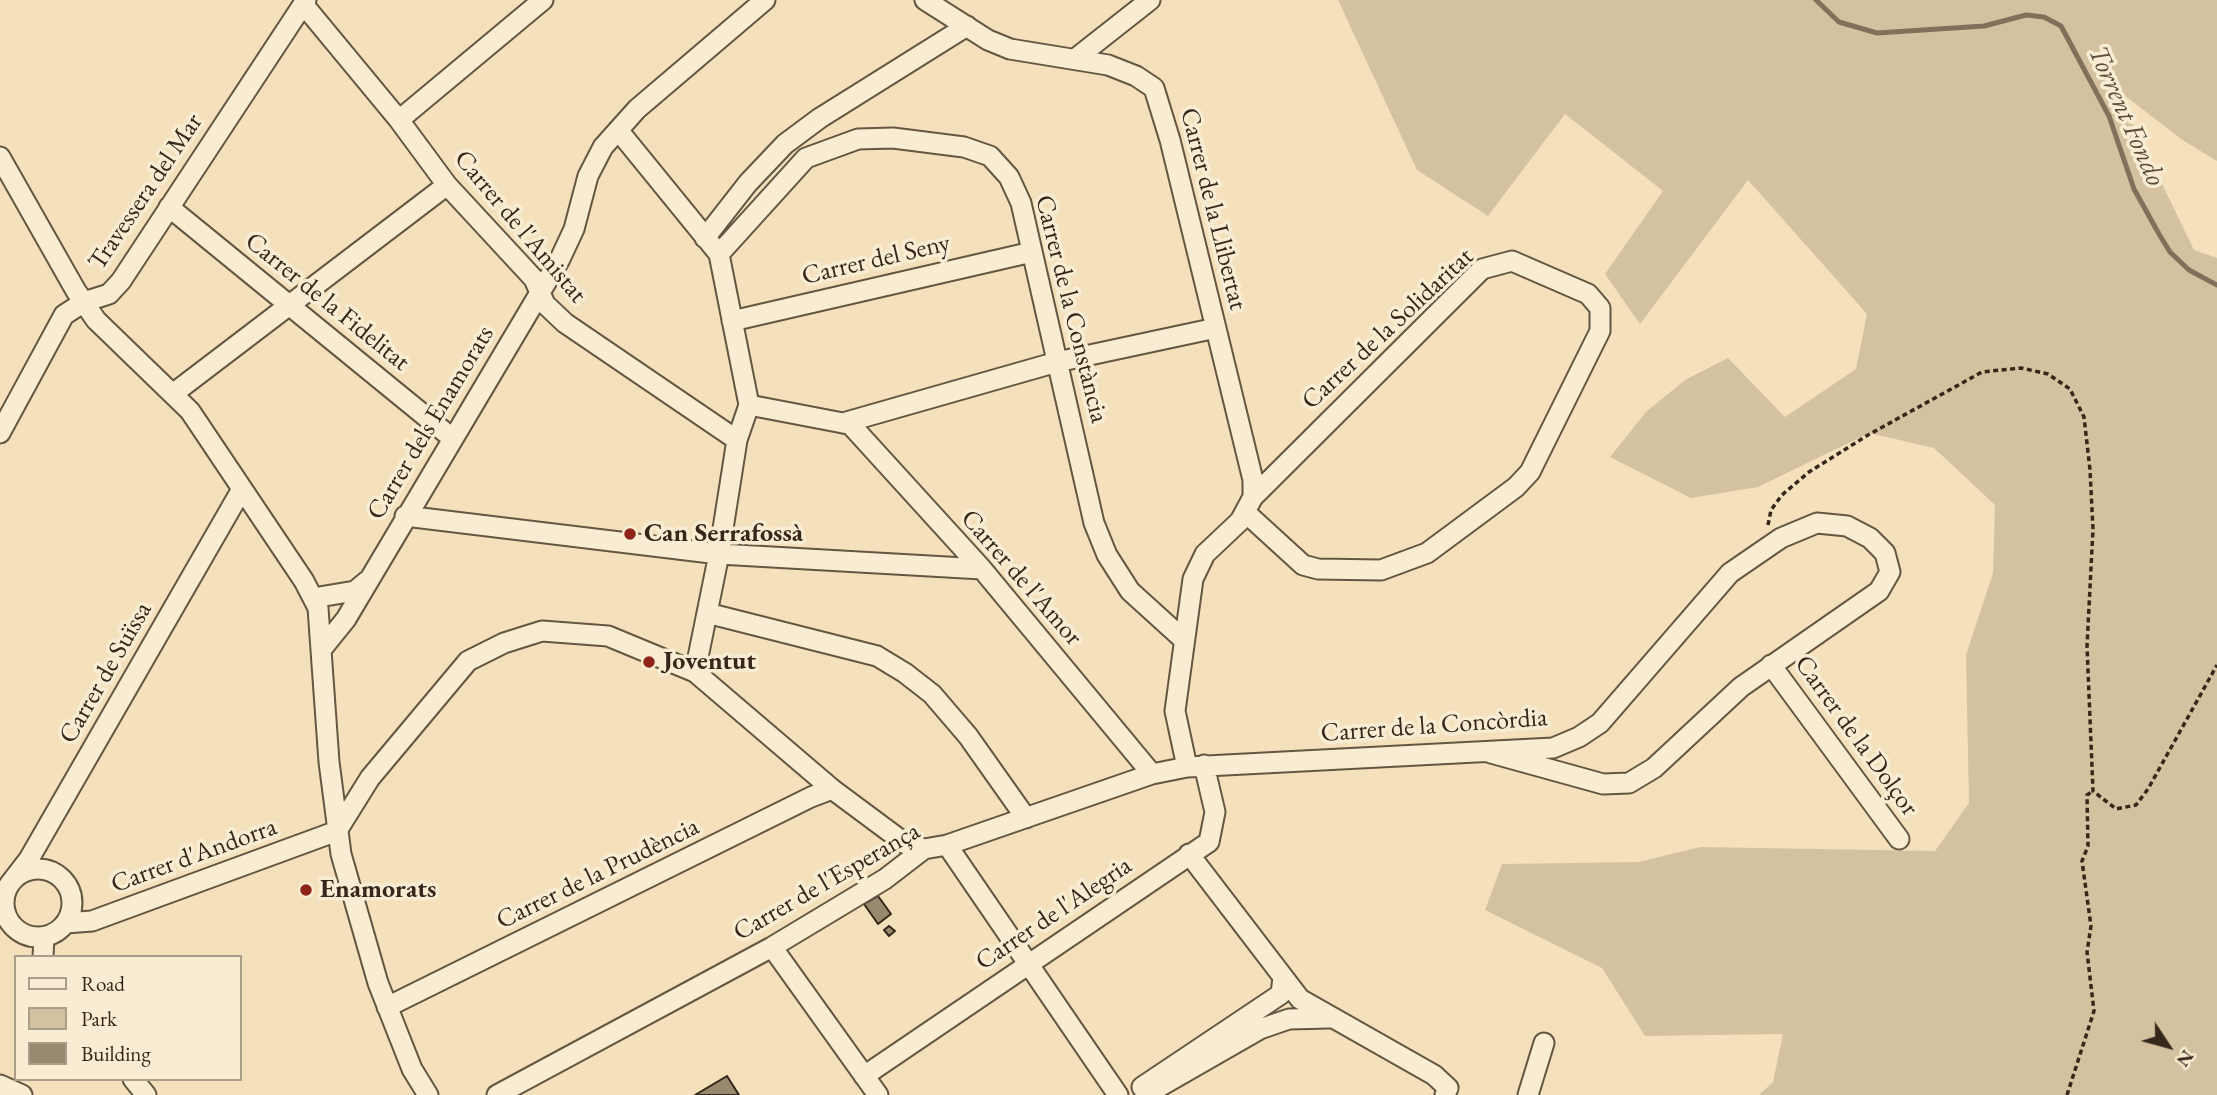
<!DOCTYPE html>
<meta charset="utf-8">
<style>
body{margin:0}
#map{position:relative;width:2217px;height:1095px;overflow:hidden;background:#f4e1bc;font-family:"EB Garamond",serif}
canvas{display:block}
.legend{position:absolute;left:14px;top:955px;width:228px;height:126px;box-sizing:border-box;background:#f8ecd3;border:2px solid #aa9d89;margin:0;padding:9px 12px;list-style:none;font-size:21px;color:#35271a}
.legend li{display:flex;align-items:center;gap:14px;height:35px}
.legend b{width:35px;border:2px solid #aa9d89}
.north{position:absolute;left:2133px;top:1011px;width:70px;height:70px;-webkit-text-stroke:5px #f8ecd3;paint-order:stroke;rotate:126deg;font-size:19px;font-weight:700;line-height:28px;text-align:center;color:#35271a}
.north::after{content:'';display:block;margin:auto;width:24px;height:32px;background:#35271a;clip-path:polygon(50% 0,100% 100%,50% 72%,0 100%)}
</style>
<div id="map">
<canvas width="2217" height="1095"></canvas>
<ul class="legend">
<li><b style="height:9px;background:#f8ecd3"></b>Road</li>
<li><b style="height:19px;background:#d4c1a0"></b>Park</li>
<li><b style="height:19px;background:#98886e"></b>Building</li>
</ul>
<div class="north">N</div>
</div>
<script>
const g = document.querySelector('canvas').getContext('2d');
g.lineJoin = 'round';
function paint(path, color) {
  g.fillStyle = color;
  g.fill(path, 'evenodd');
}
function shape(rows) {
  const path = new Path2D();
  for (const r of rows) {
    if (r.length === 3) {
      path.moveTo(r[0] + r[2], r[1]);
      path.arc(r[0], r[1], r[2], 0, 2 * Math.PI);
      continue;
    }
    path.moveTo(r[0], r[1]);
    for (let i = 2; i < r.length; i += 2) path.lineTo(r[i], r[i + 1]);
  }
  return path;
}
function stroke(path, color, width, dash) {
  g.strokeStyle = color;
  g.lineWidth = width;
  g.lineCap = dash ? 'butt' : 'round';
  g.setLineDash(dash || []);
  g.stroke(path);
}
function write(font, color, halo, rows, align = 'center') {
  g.font = font + ' "EB Garamond",serif';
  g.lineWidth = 7;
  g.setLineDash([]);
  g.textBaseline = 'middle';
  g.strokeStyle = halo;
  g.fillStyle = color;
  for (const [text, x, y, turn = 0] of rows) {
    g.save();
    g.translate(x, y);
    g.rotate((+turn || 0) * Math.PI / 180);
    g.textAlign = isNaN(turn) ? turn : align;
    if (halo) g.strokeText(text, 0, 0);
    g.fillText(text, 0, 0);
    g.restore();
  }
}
const green = shape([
 [1338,0,2217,0,2217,161,2184,141,2116,89,2194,250,2217,258,2217,1095,1759,1095,1773,1082,1783,1034,1645,1036,1602,968,1485,910,1502,864,1639,862,1700,847,1935,851,1969,803,1966,655,1993,573,1995,505,1934,448,1869,433,1758,487,1691,498,1610,457,1646,412,1685,380,1728,358,1785,417,1856,369,1867,314,1748,180,1640,324,1605,274,1663,191,1565,114,1488,216,1417,170]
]);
const stream = shape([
 [1816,0,1839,22,1877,33,1984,26,2026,15,2044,17,2061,26,2109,116,2134,189,2159,234,2170,252,2189,270,2217,285]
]);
const building = shape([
 [878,896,891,914,878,924,864,904,878,896],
 [889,926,895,931,889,936,884,930,889,926],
 [727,1076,739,1095,695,1095,727,1076]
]);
const path = shape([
 [1768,525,1771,510,1782,495,1809,472,1868,435,1982,372,2021,368,2048,374,2070,389,2084,417,2090,470,2093,529,2087,646,2093,791,2116,809,2136,805,2148,789,2217,665],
 [2067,1095,2094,1011,2087,952,2091,926,2082,861,2088,846,2087,795,2093,791]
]);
const street = shape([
 [925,0,988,40,1010,49,1108,65,1136,76,1154,88,1170,140,1253,480,1253,497],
 [303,4,399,120,447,185,534,279,545,304,565,323,737,440],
 [1075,59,1150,0],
 [399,120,543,0],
 [618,130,719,254,749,405,737,440,719,554,695,672],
 [0,157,76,291,96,320,190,411,304,581,318,608,329,762,341,854,378,983,412,1069,428,1095],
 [169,207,452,438],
 [705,238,748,183,785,144,820,118,967,26],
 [719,254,806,158,858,139,893,138,964,147,990,156,1009,177,1021,203,1094,523,1107,555,1130,591,1184,640],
 [732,321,1032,252],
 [174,393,447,185],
 [749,405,843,423,1057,362,1216,328],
 [843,423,850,424,982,569,1152,774],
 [0,433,64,315,84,302,109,294,121,281,306,0],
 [405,516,719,554,982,569],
 [313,598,355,591,367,581],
 [707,613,877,656,905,673,932,694,968,736,1026,818],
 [321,650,346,619,560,259,574,229,588,176,603,147,637,109,765,0],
 [1771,665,1899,839],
 [1187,767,1175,711,1193,579,1205,554,1240,521,1253,497,1482,269,1512,261,1588,294,1600,308,1600,331,1530,472,1516,487,1427,553,1381,570,1318,569,1303,565,1245,512],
 [947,845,1118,1095],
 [1189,854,1300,999,1434,1075,1448,1088,1445,1095],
 [38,903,34],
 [12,881,29,859,242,489],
 [66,923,92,921,337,831,370,778,468,661,504,643,542,631,608,636,695,672,832,789,906,844,924,849],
 [772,947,878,1095],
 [43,957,44,937],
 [387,1007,811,797,832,789],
 [864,1076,1209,842,1215,812,1204,765],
 [133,1079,146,1095],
 [0,1085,22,1095],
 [1142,1087,1281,994,1283,977],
 [497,1095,772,947,885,879,924,849,947,845,1152,774,1187,767,1553,748,1579,737,1600,723,1730,573,1781,538,1817,523,1847,526,1870,538,1885,553,1890,572,1879,591,1741,687,1654,768,1629,783,1603,784,1491,753],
 [1145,1095,1260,1029,1289,1019,1329,1018],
 [1528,1095,1544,1043]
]);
const markers = [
 [630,534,7,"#8f2418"],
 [649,662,7,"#8f2418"],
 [306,890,7,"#8f2418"]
];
const streetNames = [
 ["Travessera del Mar",146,192,-56],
 ["Carrer de la Llibertat",1213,209,76],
 ["Carrer de l'Amistat",520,227,50],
 ["Carrer del Seny",876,260,-13],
 ["Carrer de la Fidelitat",327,302,39],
 ["Carrer de la Constància",1071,309,76],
 ["Carrer de la Solidaritat",1388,329,-43],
 ["Carrer dels Enamorats",431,423,-59],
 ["Carrer de l'Amor",1021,578,49],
 ["Carrer de Suïssa",106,673,-60],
 ["Carrer de la Concòrdia",1434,726,-4],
 ["Carrer de la Dolçor",1856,736,54],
 ["Carrer d'Andorra",194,856,-20],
 ["Carrer de la Prudència",598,874,-26],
 ["Carrer de l'Esperança",827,882,-30],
 ["Carrer de l'Alegria",1054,914,-34]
];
const poiNames = [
 ["Can Serrafossà",644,534],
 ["Joventut",663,662],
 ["Enamorats",320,890]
];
const waterNames = [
 ["Torrent Fondo",2126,116,66]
];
paint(green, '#d4c1a0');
stroke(stream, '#81715a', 5);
paint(building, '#98886e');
stroke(building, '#35271a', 2);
stroke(street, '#655642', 23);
stroke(path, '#35271a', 3.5, [5, 3.5]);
stroke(street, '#f8ecd3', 19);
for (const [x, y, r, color] of markers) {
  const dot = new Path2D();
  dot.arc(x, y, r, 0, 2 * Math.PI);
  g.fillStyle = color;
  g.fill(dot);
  stroke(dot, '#f8ecd3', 2.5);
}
write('26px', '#35271a', '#f8ecd3', streetNames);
write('bold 26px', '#35271a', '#f8ecd3', poiNames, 'left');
write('italic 28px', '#5b4c3a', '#f8ecd3', waterNames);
</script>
